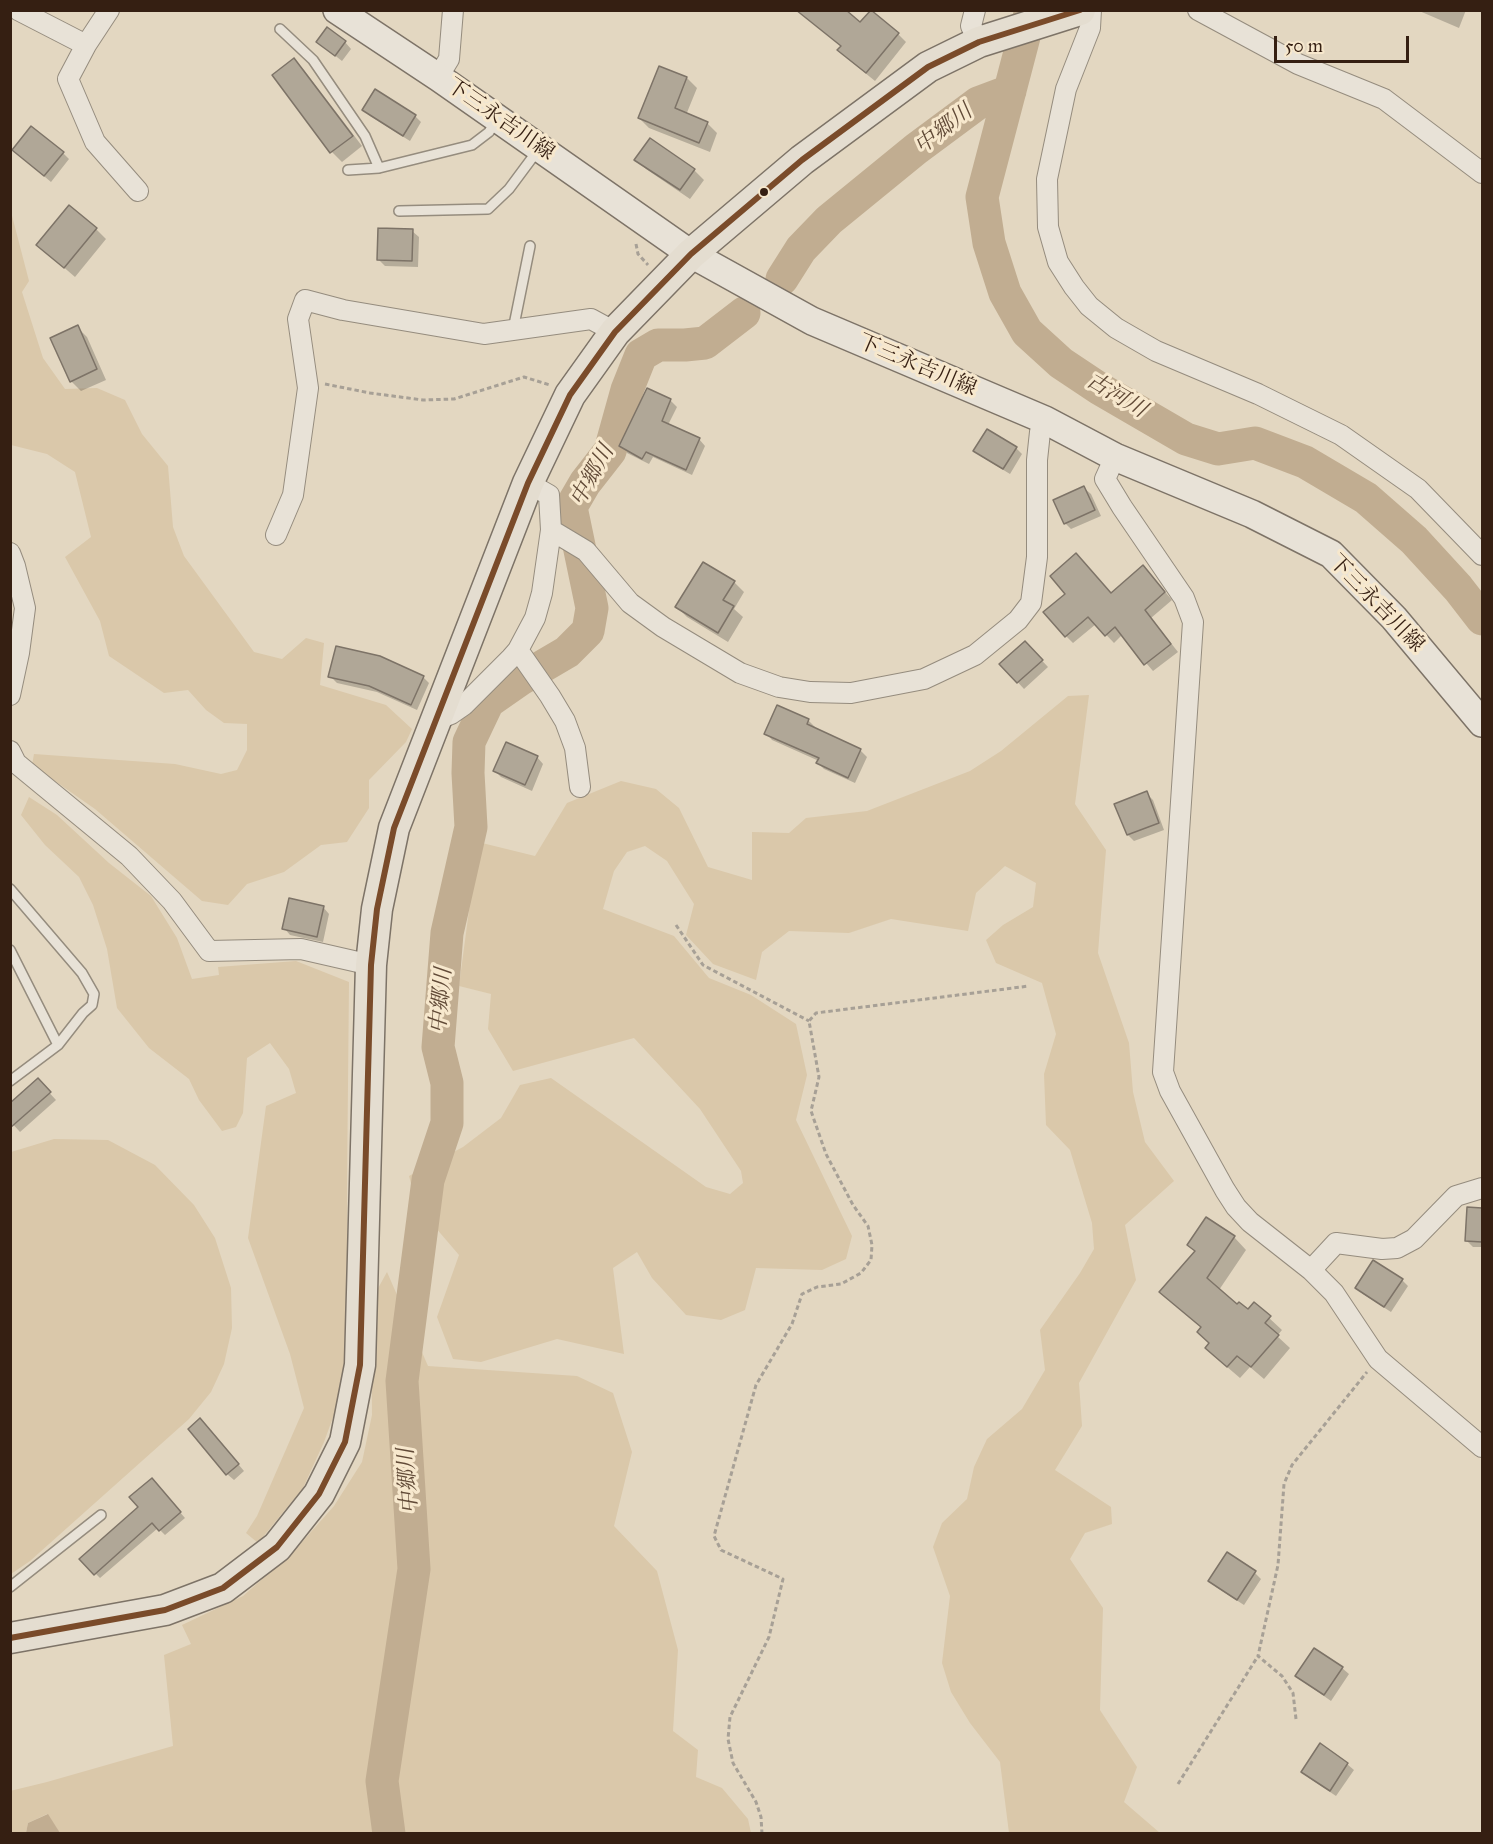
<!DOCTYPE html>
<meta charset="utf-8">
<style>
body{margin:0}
#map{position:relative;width:1493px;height:1844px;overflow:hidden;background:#e3d7c1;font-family:"IM FELL Great Primer",serif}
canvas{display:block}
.frame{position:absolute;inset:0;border:12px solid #351f12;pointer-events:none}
.scale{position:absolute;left:1274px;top:36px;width:135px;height:27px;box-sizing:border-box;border:3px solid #351f12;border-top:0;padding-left:8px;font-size:18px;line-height:21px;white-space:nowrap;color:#351f12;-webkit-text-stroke:4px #f7e8cd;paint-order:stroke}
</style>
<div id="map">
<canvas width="1493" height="1844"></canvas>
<div class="frame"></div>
<div class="scale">50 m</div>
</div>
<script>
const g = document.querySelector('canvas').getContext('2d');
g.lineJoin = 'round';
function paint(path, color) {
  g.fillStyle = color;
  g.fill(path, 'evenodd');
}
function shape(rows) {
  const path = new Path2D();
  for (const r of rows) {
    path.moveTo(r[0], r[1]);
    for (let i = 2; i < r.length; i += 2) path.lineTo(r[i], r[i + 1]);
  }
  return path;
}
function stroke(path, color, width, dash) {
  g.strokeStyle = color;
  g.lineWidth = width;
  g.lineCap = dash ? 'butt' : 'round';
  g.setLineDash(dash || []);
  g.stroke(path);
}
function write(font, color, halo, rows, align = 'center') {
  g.font = font + ' "IM FELL Great Primer","Noto Serif JP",serif';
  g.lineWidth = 6;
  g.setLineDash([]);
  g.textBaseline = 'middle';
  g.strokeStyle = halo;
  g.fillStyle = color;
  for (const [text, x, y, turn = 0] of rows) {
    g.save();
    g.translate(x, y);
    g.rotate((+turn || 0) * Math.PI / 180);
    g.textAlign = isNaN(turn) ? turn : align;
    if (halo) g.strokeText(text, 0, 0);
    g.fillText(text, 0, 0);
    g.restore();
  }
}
const green = shape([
 [10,208,29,281,22,292,43,358,65,389,97,388,125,400,142,434,168,466,173,527,184,556,254,652,282,659,306,638,324,643,320,685,386,705,412,729,406,742,369,780,369,808,347,842,321,845,284,872,247,884,228,905,202,901,95,809,32,765,34,754,175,764,221,774,237,770,247,750,247,724,224,723,206,710,188,690,164,693,109,656,100,621,65,557,91,537,75,472,47,454,11,445],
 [1089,695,1075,804,1106,850,1098,953,1129,1043,1133,1092,1145,1142,1174,1181,1125,1225,1136,1280,1079,1383,1082,1426,1055,1470,1111,1507,1112,1524,1085,1533,1070,1559,1103,1608,1100,1710,1137,1767,1124,1802,1160,1833,1009,1833,1000,1762,970,1723,951,1692,942,1663,950,1596,933,1547,942,1523,967,1499,974,1467,987,1439,1022,1409,1045,1370,1040,1330,1080,1273,1094,1249,1092,1223,1070,1150,1046,1125,1044,1074,1056,1034,1042,983,996,963,986,940,1003,925,1033,907,1036,883,1005,866,976,893,968,931,891,919,849,933,789,931,762,952,756,980,713,964,686,935,694,904,667,861,645,846,627,852,614,871,603,909,674,936,709,978,751,995,796,1024,807,1075,796,1120,852,1236,846,1259,822,1270,756,1268,745,1310,721,1320,686,1315,652,1278,637,1252,613,1268,624,1354,557,1339,481,1362,453,1359,437,1317,459,1255,417,1206,409,1176,463,1147,501,1118,520,1085,551,1078,706,1187,730,1194,743,1183,741,1171,700,1109,634,1038,513,1071,488,1029,491,994,459,986,478,842,535,856,567,803,621,781,656,789,679,808,708,867,752,880,752,832,789,833,806,818,867,811,970,771,1001,751,1068,696],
 [29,797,57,815,109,863,151,896,177,938,192,979,219,975,218,967,296,961,349,982,347,1186,348,1311,344,1365,339,1401,324,1442,303,1488,258,1543,246,1533,257,1516,304,1408,290,1354,248,1238,266,1106,296,1093,289,1069,270,1043,247,1058,243,1113,236,1127,222,1131,199,1100,189,1079,149,1048,117,1008,107,949,93,905,79,877,45,845,21,815],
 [54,1139,108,1140,155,1165,194,1205,215,1238,231,1288,232,1328,224,1364,211,1392,189,1419,30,1561,11,1574,11,1152],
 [387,1272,428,1366,577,1376,613,1393,632,1452,614,1526,657,1571,678,1650,673,1731,698,1750,696,1777,722,1788,748,1819,751,1833,60,1834,47,1814,28,1823,26,1833,11,1833,10,1791,47,1782,173,1746,164,1655,191,1644,182,1625,243,1596,294,1551,334,1506,362,1462,372,1415,371,1301]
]);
const water = shape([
 [48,1814,60,1833,26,1833,28,1823]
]);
const shadow = shape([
 [1417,10,1466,10,1459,28],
 [808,18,860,24,898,34,906,42,875,81,848,59,842,47],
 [318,42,345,42,351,49,342,61],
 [294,60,304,70,362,146,342,162,332,152],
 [660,67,687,78,697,88,686,115,707,123,717,133,710,152,649,128,639,118],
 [364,110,415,116,421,122,410,141,370,116],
 [63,153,69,159,51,182,20,156],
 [636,159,694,170,704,180,690,199,646,169],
 [96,229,106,239,75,277,38,245],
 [412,231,419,237,418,267,385,266,378,259],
 [77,327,87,337,106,380,81,391,71,381],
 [670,400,677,407,668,425,699,439,705,446,692,475,653,457,649,464,627,453,621,446],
 [1016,448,1022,454,1010,474,982,457,975,451],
 [1084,488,1091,494,1101,516,1071,529,1065,523],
 [1151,575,1172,600,1151,618,1178,652,1153,671,1122,635,1114,643,1096,624,1073,643,1066,636,1112,595],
 [734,582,744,592,734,609,743,617,728,642,687,617,677,607],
 [1031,649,1048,667,1024,689,1001,664],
 [330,676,423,677,429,683,417,710,377,692,337,683],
 [808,720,815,727,814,729,860,750,867,757,855,783,824,769,818,763,819,761,772,740,766,733],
 [537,757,543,764,532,791,501,777,494,770],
 [1146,793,1153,800,1164,830,1134,841,1128,835],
 [323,907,329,914,323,942,290,935,284,928],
 [44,1087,56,1100,20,1132,10,1121],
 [1469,1208,1482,1209,1482,1247,1473,1247,1466,1240],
 [1234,1237,1246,1250,1219,1290,1238,1306,1248,1311,1254,1304,1282,1330,1277,1336,1290,1348,1264,1379,1250,1367,1240,1378,1219,1360,1202,1328,1174,1304,1195,1252,1189,1245],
 [1402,1280,1408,1286,1391,1312,1363,1294,1357,1288],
 [207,1427,244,1471,234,1480,227,1474],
 [156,1485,185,1518,165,1535,158,1528,100,1578,81,1559,140,1507],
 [1255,1573,1261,1579,1244,1605,1216,1587,1210,1581],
 [1342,1668,1349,1674,1331,1701,1304,1682,1297,1676],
 [1347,1764,1354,1770,1336,1796,1309,1778,1303,1772]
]);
const river = shape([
 [1031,10,982,197,989,243,1005,293,1027,332,1061,363,1100,389,1186,439,1218,449,1255,443,1305,462,1366,498,1414,540,1458,588,1482,619],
 [782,279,801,249,829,220,916,149,978,103,1010,91],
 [389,1834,382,1781,414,1569,402,1381,428,1180,447,1123,447,1083,438,1047,447,933,471,827,468,773,469,742,488,702,521,679,567,652,588,631,592,608,571,507,585,483,610,451,627,390,641,355,658,345,685,345,705,343,744,313]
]);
const building = shape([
 [796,10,846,10,860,22,871,10,899,33,866,73,837,50,841,46,796,10],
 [327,27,346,41,335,56,316,42,327,27],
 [294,58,353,136,330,153,272,75,294,58],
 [659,66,687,77,675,108,708,122,699,143,638,118,659,66],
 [375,89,416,115,403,136,362,110,375,89],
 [31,126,64,152,44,176,12,150,31,126],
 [650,138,695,169,680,190,634,160,650,138],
 [69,205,97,228,64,268,36,245,69,205],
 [378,228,413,229,412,261,377,260,378,228],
 [78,325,97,369,70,382,50,338,78,325],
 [647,388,671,399,662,421,700,438,686,470,646,452,642,459,619,446,647,388],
 [987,429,1017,447,1003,469,973,451,987,429],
 [1084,486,1095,510,1064,524,1053,500,1084,486],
 [1076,553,1111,593,1143,565,1165,592,1145,610,1171,644,1144,665,1115,627,1105,636,1088,617,1065,637,1043,612,1065,594,1050,576,1076,553],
 [703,562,735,581,723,600,734,606,718,633,675,607,703,562],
 [1025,641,1043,660,1017,683,999,664,1025,641],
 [336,646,380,656,424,676,411,705,369,686,328,677,336,646],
 [777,705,809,719,807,724,861,749,848,778,816,763,819,758,764,734,777,705],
 [506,742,538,756,525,785,493,771,506,742],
 [1147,791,1159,823,1127,835,1114,804,1147,791],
 [289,898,324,906,317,937,282,929,289,898],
 [38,1078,51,1092,10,1128,10,1103,38,1078],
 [1467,1207,1482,1208,1482,1242,1465,1241,1467,1207],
 [1206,1217,1235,1236,1207,1278,1237,1304,1239,1302,1248,1309,1254,1302,1271,1316,1265,1323,1279,1335,1251,1367,1237,1356,1227,1367,1205,1348,1209,1343,1197,1332,1201,1327,1159,1292,1195,1251,1187,1245,1206,1217],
 [1373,1260,1403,1279,1384,1307,1355,1288,1373,1260],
 [200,1418,239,1464,226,1475,188,1429,200,1418],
 [152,1478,181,1512,159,1531,152,1523,94,1575,79,1559,138,1507,129,1497,152,1478],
 [1227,1552,1256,1571,1237,1600,1208,1581,1227,1552],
 [1314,1648,1343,1667,1324,1695,1295,1676,1314,1648],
 [1320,1743,1348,1763,1330,1791,1301,1772,1320,1743]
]);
const path = shape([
 [636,244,638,254,648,265],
 [325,384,370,393,423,400,454,399,524,377,550,385],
 [676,925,703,965,809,1021],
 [1296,1719,1293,1693,1282,1676,1258,1656,1278,1565,1284,1484,1292,1465,1367,1372],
 [1178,1784,1258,1656],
 [762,1834,761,1817,756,1802,733,1763,728,1739,730,1717,769,1637,783,1579,721,1550,714,1536,756,1385,792,1324,802,1294,817,1287,841,1284,861,1273,871,1260,872,1245,868,1226,853,1205,826,1154,811,1111,819,1077,809,1021,816,1013,1029,986]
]);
const lane = shape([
 [280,29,313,60,365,136,379,168],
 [348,170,379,168,472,145,489,132,496,121],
 [399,211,488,209,509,189,538,150],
 [513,330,530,246],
 [10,889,82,973,94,994,92,1005,83,1013,58,1045,10,1081],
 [10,950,58,1045],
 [10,1587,101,1515]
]);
const street = shape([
 [18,10,86,45],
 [109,10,86,45,68,79,95,142,138,191],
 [975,10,971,26,979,42],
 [1091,10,1090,28,1066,89,1047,179,1048,227,1058,262,1074,287,1089,306,1116,328,1156,351,1258,394,1341,435,1418,489,1482,555],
 [1198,10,1298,64,1384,99,1482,173],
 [438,77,449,59,453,10],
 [1115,457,1105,479,1122,507,1184,598,1193,622,1163,1072,1170,1091,1225,1190,1236,1207,1250,1222,1311,1270,1334,1293,1378,1359,1482,1447],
 [551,530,586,551,630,603,663,627,740,673,779,687,810,692,851,693,924,679,975,655,1018,620,1031,603,1037,557,1037,460,1040,432,1045,420],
 [276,535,293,495,308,388,298,319,305,300,343,310,484,334,591,319,615,332],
 [10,553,15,566,25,608,19,653,10,695],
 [518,650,550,696,565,721,575,748,580,787],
 [436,720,451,714,464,705,511,658,518,650,535,618,542,593,551,530,549,495,528,483],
 [10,751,16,763,129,856,172,901,209,951,301,949,371,965],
 [1311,1270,1336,1243,1382,1249,1397,1248,1414,1239,1456,1196,1482,1188]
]);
const secondary = shape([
 [337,10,438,77,691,254,812,321,1045,420,1115,457,1252,514,1331,554,1394,618,1482,723]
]);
const primary = shape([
 [10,1638,165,1610,223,1588,277,1547,319,1494,345,1442,360,1365,371,965,377,909,394,828,528,483,570,395,615,332,691,254,802,160,928,67,979,42,1080,10]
]);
const bus1 = shape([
 [10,1638,165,1610,223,1588,277,1547,319,1494,345,1442,360,1365,371,965,377,909,394,828,528,483,570,395,615,332,691,254,802,160,928,67,979,42,1080,10]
]);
const markers = [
 [764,192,5,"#351f12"]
];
const streetNames = [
 ["下三永吉川線",500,120,35],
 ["下三永吉川線",917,366,23],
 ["下三永吉川線",1376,604,46]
];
const waterNames = [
 ["中郷川",944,130,-38],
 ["古河川",1116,396,31],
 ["中郷川",593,476,-61],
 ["中郷川",442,1001,-85],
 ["中郷川",409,1481,-94]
];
paint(green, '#dac8aa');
paint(water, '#c1ad91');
paint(shadow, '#0003');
stroke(river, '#c1ad91', 33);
paint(building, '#b0a797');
stroke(building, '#7d7367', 1.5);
stroke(lane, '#958c7e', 12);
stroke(street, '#958c7e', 22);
stroke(secondary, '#7d7367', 30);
stroke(primary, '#7d7367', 33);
stroke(path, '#a7a096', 3, [4.5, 3]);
stroke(lane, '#e8e2d7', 9);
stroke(street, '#e8e2d7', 20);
stroke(secondary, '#e8e2d7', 27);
stroke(primary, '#e4ddd0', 30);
stroke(bus1, '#7a4b2a', 6);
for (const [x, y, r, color] of markers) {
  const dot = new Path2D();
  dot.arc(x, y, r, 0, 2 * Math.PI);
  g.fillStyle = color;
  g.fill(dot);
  stroke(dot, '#f7e8cd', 2);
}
write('21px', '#351f12', '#f7e8cd', streetNames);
write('italic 22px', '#614a37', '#f7e8cd', waterNames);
</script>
